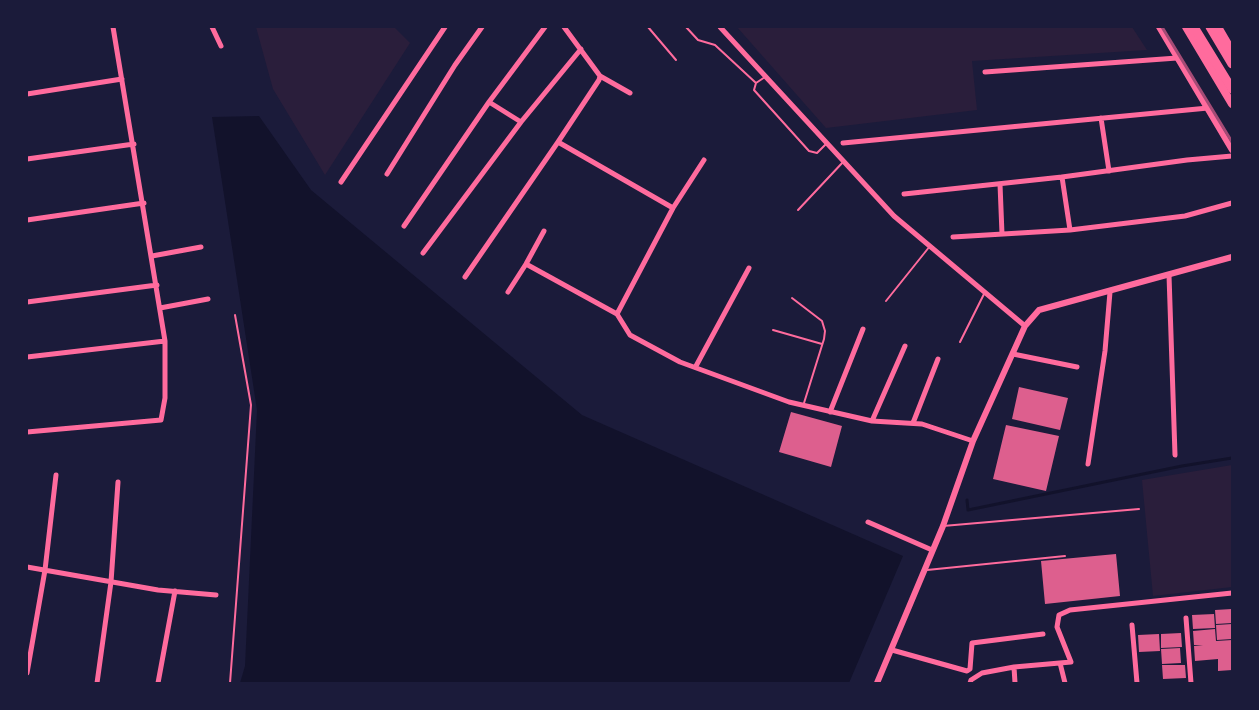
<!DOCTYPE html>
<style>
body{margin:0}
#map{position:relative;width:1259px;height:710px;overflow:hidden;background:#1b1b3a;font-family:"Varela Round",sans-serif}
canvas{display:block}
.frame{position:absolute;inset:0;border:28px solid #1b1b3a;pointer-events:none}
</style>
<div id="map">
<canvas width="1259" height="710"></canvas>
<div class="frame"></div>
</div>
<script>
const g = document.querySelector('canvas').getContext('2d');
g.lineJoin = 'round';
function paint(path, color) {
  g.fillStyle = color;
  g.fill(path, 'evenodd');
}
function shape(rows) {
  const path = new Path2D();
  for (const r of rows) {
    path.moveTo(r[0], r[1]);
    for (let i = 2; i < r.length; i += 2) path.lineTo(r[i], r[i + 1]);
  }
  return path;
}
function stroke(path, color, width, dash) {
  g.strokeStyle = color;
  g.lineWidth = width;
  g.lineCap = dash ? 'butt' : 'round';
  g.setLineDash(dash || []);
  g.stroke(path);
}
const green = shape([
 [256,27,394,27,410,43,325,175,273,89],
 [737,27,1132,27,1147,50,972,61,977,110,826,128],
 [1232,465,1232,587,1153,596,1142,480]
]);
const water = shape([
 [259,116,311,190,582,415,903,556,849,683,240,683,245,666,257,410,212,117]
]);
const stream = shape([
 [967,500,968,510,1182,466,1232,458]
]);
const building = shape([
 [1019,387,1068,398,1060,430,1012,419],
 [791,412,842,426,831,467,779,452],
 [1006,425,1059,436,1046,491,993,479],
 [1116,554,1120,596,1045,604,1041,561],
 [1232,609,1232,623,1216,624,1215,610],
 [1214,614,1215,628,1193,629,1192,615],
 [1232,624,1232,639,1217,640,1216,625],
 [1215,629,1216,641,1232,640,1232,670,1218,671,1218,659,1195,661,1194,646,1203,645,1194,645,1193,631],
 [1181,633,1182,647,1161,648,1161,634],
 [1159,634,1160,651,1139,652,1138,635],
 [1180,648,1181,663,1162,664,1161,649],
 [1162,665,1185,665,1186,678,1163,679]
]);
const path = shape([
 [230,683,251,405,235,315]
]);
const service = shape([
 [648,27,676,60],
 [686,27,698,40,715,45,756,83],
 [765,77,756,83,754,90,809,151,817,153,827,143],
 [798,210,844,161],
 [792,298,822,321,825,331,824,339,804,403],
 [886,301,930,246],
 [773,330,822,344],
 [960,342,985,292],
 [943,526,1139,509],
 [927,570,1065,556]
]);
const minor = shape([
 [212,27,221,46],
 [564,27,600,76,630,93],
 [720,27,894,216,1025,326],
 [985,72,1177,58],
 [27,94,122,79],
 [489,102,521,122],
 [1101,118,1109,171],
 [558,142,673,208,617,314],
 [843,143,1208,108],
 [27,159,134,144],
 [387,174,455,65,482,27],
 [1062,177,1070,230],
 [341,182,445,27],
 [1000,184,1002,234],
 [904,194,1062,177,1187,160,1232,156],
 [673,208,704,160],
 [27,220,144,203],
 [404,226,489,102,545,27],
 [953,237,1070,230,1185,216,1232,203],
 [423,253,521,122,581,49],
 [152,256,201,247],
 [526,264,617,314,630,335,680,362,789,402,872,421,922,424,973,441],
 [1169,275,1175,455],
 [465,277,558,142,599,80,600,76],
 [508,292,526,264,544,231],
 [27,302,157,285],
 [160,308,208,299],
 [1013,354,1077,367],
 [27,357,165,341],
 [696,366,749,268],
 [830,412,863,329],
 [872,421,905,346],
 [913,423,938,359],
 [27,432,161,420,165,398,165,341,113,27],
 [1088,464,1105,351,1110,292],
 [868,522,932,550],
 [27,567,158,590,216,595],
 [1186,618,1191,683],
 [1132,625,1137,683],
 [892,650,967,671,970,669,972,643,1043,634],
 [1060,663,1065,683],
 [1014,667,1015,683],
 [27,673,45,570,56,475],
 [97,683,111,582,118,482],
 [158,683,175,591],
 [970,683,971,680,982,673,1014,667,1071,662,1057,627,1059,615,1070,610,1232,593]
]);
const tertiary = shape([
 [1159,27,1232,150],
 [877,683,943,526,973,441,1025,326,1039,310,1232,257]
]);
const trunk = shape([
 [1186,27,1232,104],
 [1218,27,1232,51]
]);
const motorway = shape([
 [1194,27,1232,89],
 [1210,27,1232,64]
]);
const rail = shape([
 [1162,27,1232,142]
]);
paint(green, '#2a1e3b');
paint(water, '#12122b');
stroke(stream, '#12122b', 3);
paint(building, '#dd5f8e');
stroke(path, '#ff6b9d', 2);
stroke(service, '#ff6b9d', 2);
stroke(minor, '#ff6b9d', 5);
stroke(tertiary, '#ff6b9d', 6);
stroke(trunk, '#ff6b9d', 8);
stroke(motorway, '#ff6b9d', 9);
stroke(rail, '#a44b75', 3);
</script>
